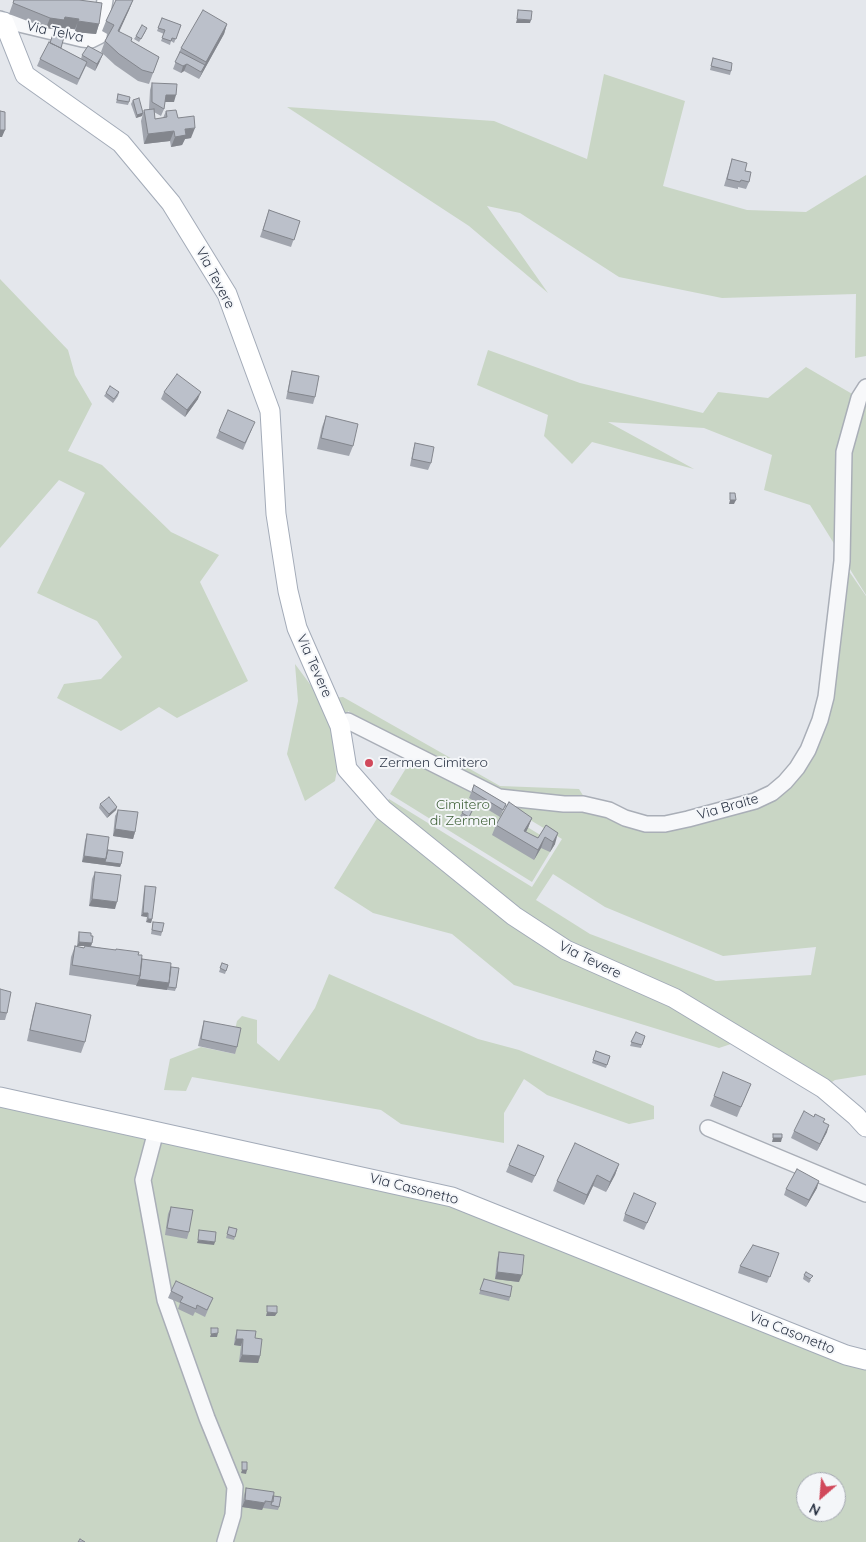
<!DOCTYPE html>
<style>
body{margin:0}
#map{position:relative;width:866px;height:1542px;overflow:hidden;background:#e4e7ec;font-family:Quicksand,sans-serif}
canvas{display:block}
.north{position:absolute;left:796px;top:1472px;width:50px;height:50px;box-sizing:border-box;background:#f4f6f9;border:1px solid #a4a8b1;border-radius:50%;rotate:207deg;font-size:14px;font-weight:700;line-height:20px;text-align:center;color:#2b3445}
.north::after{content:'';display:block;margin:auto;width:18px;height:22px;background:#d1495b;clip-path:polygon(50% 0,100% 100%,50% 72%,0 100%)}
</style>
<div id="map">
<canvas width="866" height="1542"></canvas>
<div class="north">N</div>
</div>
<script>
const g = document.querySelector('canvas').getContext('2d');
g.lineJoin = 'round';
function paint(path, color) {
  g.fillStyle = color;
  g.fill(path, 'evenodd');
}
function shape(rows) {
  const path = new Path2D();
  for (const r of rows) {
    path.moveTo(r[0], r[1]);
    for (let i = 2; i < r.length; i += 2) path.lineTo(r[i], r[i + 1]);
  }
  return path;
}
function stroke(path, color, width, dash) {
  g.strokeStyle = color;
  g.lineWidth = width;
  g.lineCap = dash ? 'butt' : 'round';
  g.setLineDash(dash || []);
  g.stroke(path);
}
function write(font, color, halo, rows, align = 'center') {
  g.font = font + ' Quicksand,sans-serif';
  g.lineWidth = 4;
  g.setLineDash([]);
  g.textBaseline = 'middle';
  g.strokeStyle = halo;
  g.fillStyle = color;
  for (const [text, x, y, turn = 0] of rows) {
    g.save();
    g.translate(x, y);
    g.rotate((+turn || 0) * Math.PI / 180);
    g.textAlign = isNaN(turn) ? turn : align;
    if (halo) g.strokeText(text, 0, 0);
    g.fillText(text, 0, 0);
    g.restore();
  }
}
const green = shape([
 [604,74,685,101,663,186,747,210,806,212,866,175,866,356,855,358,856,294,722,298,619,277,520,213,487,206,548,293,469,226,287,107,494,121,587,159],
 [0,279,68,350,75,375,92,404,68,451,102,465,171,532,219,555,200,582,248,681,177,718,159,707,121,731,57,698,64,684,101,679,122,657,97,621,37,593,85,493,59,480,0,548],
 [488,350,580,383,703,413,718,392,768,398,806,367,866,402,866,595,810,505,764,490,772,455,704,428,608,422,694,469,592,442,572,464,544,436,548,415,477,385],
 [842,561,866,596,866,1075,835,1080,823,1088,743,1040,719,1048,514,985,452,934,373,913,334,888,389,799,532,887,562,839,348,711,335,781,305,801,287,754,298,701,295,664,321,699,343,697,500,786,579,789,589,805,646,824,772,793,820,720],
 [553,874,605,907,723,956,816,947,811,975,716,981,590,934,536,900],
 [413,757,555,844,532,882,390,794],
 [329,974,478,1039,519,1050,654,1106,654,1119,629,1124,547,1095,524,1079,504,1113,504,1143,401,1124,381,1110,192,1077,186,1091,164,1090,170,1059,201,1047,235,1054,234,1034,237,1021,242,1016,257,1020,257,1043,279,1061,315,1008],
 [0,1107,153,1141,449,1201,866,1368,866,1542,0,1542],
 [806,1482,836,1482,836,1512,806,1512]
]);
const minor = shape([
 [0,19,4,22,11,22,82,39,91,40,99,36,105,0],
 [338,722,348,721,499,797,564,804,583,804,609,810,625,818,646,824,665,824,688,819,755,801,772,793,785,782,797,768,808,750,820,720,826,697,842,561,844,452,859,398,866,387],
 [708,1128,866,1194],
 [156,1131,143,1180,165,1300,207,1418,235,1487,233,1515,225,1542]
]);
const major = shape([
 [4,22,25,75,121,143,171,203,227,294,270,411,276,514,288,591,297,628,340,726,347,769,383,810,514,916,566,950,674,998,823,1088,856,1116,866,1127],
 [0,1097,452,1197,846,1355,866,1360]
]);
const wall = shape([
 [14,0,99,24,96,34,75,32,75,29,61,28,60,30,46,28,9,14],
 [133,0,129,10,119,31,131,41,159,57,149,84,138,81,115,65,101,52,105,41,109,35,102,31,106,21],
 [162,18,181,25,174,43,171,41,170,45,161,41,164,34,157,31],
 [227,24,224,34,199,79,184,71,181,73,173,69,181,48],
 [146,31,139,42,134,39,136,36],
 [64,37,61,48,81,59,82,55,100,61,95,71,86,66,77,85,37,66,40,59,50,43],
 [713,58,731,71,730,75,710,70],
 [152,83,174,102,165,102,164,109,161,116,154,112,155,119,163,118,166,111,178,118,191,138,185,139,182,145,171,147,170,141,144,144,141,121,144,110,151,110,149,109,150,90],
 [118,94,129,102,128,105,116,103],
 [133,100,143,113,142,116,136,118,131,104],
 [732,159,745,171,749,182,746,189,738,187,738,189,724,186],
 [269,210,300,221,291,247,260,237],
 [292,371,315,397,313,404,286,399,290,378],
 [119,392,118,396,113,403,104,396,106,393],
 [164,392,198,399,185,417,161,399],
 [326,416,353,446,349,456,317,449,322,427],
 [252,429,243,450,216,438,219,431],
 [415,443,431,463,428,470,410,466,413,450],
 [474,785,506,804,500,817,469,798],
 [100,804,116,810,107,818,99,808],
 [473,809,468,820,460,816,462,813],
 [118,810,135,832,133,839,113,836,115,816],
 [532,818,526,832,538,838,546,825,555,844,550,852,541,848,534,860,492,835,496,825],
 [87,834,121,864,120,867,82,862,85,841],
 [95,872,115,909,89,906,92,879],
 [145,886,152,919,151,923,146,922,147,917,141,916,144,890],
 [153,922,162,932,161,936,151,934],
 [79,932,92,943,91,946,138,955,142,959,171,967,176,988,175,991,69,975,71,957,75,946,84,948,85,946,77,946,78,936],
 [222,963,228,965,225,974,219,972],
 [0,989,7,1013,5,1020,0,1020],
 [36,1003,85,1042,81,1053,27,1041,33,1013],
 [204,1021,237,1047,235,1054,198,1046,202,1028],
 [636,1032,642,1045,641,1048,630,1046],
 [596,1051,610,1056,606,1068,592,1063],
 [751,1084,737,1117,710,1106,714,1096],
 [823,1122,827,1132,817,1151,791,1138,794,1131],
 [544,1156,532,1183,506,1172,509,1165],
 [619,1164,615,1175,606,1192,593,1186,584,1205,553,1191,557,1181],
 [817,1188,806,1207,784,1195,786,1189],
 [171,1207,189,1232,187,1239,165,1235,168,1214],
 [653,1210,644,1230,623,1221,625,1214],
 [229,1227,237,1229,234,1240,226,1238],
 [499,1252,519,1282,495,1279,497,1259],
 [779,1253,767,1283,738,1273,740,1266],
 [804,1275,811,1280,809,1283,803,1279],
 [484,1279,510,1297,509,1301,479,1294],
 [171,1291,213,1298,205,1317,195,1312,193,1316,178,1309,180,1303,168,1298],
 [237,1330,255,1338,260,1356,258,1363,239,1362,241,1346,234,1345,235,1337],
 [246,1488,273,1496,279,1507,278,1510,263,1508,262,1510,242,1507,244,1495]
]);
const shadedWall = shape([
 [133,0,129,10,115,41,118,31],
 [65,17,79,19,75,29,61,28,60,30,46,28,50,18],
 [517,19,531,20,530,23,516,23],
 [78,21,99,24,96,34,75,32],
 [227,24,224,34,199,79,206,62],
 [103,54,100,61,95,71,97,64],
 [187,64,184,71,181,73,183,66],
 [166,95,176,95,174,102,163,102],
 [143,113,142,116,136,118,137,115],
 [195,128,191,138,185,139,182,145,171,147,175,137,185,129],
 [0,130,5,130,2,137,0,137],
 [174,131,170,141,144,144,148,134],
 [201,392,198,399,185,417,187,410],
 [730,500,736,500,734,504,729,504],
 [117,807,116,810,107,818,109,814],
 [532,818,528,828,521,841,524,831],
 [115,829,135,832,133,839,113,836],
 [558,833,555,844,550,852,553,842],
 [545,837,541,848,534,860,538,850],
 [84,856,106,859,121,864,120,867,82,862],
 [92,899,117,902,115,909,89,906],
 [143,913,148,913,147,917,141,916],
 [148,919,152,919,151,923,146,922],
 [79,942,92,943,91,946,77,946],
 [139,979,169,983,167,990,136,986],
 [829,1125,827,1132,817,1151,820,1144],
 [773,1138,782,1138,781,1142,772,1142],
 [619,1164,615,1175,606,1192,610,1182],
 [597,1175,593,1186,584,1205,587,1195],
 [819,1181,817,1188,806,1207,809,1200],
 [198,1240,215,1242,214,1245,197,1243],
 [497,1272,522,1275,519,1282,495,1279],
 [267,1312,277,1313,275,1316,266,1316],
 [218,1333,217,1337,210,1337,211,1334],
 [236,1339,243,1339,241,1346,234,1345],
 [242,1355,260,1356,258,1363,239,1362],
 [242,1470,247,1470,246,1474,241,1473],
 [245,1500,265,1503,262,1510,242,1507]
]);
const building = shape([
 [14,0,79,0,102,3,99,24,78,21,79,19,65,17,64,20,50,18,13,3,14,0],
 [116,0,133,0,118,31,132,38,131,41,159,57,153,73,142,70,119,54,105,41,114,25,106,21,116,0],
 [203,10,227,24,206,62,181,48,203,10],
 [518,10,532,11,531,20,517,19,518,10],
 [162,18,181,25,176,39,172,38,171,41,162,38,165,30,158,28,162,18],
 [142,25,147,28,141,39,136,36,142,25],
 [53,34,64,37,61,48,50,43,53,34],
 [49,42,87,62,79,79,40,59,49,42],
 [88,46,103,54,97,64,82,55,88,46],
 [180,52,205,65,201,72,187,64,183,66,175,62,180,52],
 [713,58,732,63,731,71,711,66,713,58],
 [152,83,177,84,176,95,166,95,164,109,152,102,152,83],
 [118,94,130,97,129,102,117,100,118,94],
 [139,98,143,113,137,115,133,100,139,98],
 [154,109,155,119,167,117,166,111,176,110,178,118,194,116,195,128,185,129,186,135,175,137,174,131,148,134,144,110,154,109],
 [0,111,5,112,5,130,0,130,0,111],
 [732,159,747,163,745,171,751,172,749,182,741,180,740,182,727,179,732,159],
 [269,210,300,221,294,240,263,230,269,210],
 [292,371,319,376,315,397,288,392,292,371],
 [177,374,201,392,187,410,164,392,177,374],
 [110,386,119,392,114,399,106,393,110,386],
 [228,410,255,422,245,443,219,431,228,410],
 [326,416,358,424,353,446,321,438,326,416],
 [415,443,434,447,431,463,412,459,415,443],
 [730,493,735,493,736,500,730,500,730,493],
 [474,785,506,804,503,810,472,791,474,785],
 [109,797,117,807,109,814,100,804,109,797],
 [509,802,532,818,524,831,538,838,546,825,558,833,553,842,545,837,538,850,496,825,509,802],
 [466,805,473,809,469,817,462,813,466,805],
 [118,810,138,812,135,832,115,829,118,810],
 [87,834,109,837,106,859,84,856,87,834],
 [108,850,123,852,121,864,105,862,108,850],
 [95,872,121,875,117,902,92,899,95,872],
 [145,886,156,887,152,919,148,919,148,913,143,913,145,886],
 [153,922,164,923,162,932,152,930,153,922],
 [79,932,91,933,91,936,93,936,92,943,79,942,79,932],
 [75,946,84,948,85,946,116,950,116,949,139,952,138,955,142,955,140,976,72,965,75,946],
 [142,959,171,963,169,983,139,979,140,976,142,959],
 [222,963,228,965,226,971,220,968,222,963],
 [171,967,179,968,176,988,168,987,169,983,171,967],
 [0,989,11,992,7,1013,0,1012,0,989],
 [36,1003,91,1015,85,1042,30,1030,36,1003],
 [204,1021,241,1028,237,1047,201,1039,204,1021],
 [636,1032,645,1036,642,1045,631,1042,636,1032],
 [596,1051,610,1056,607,1065,593,1060,596,1051],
 [723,1072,751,1084,741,1107,714,1096,723,1072],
 [804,1111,814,1117,815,1114,825,1119,823,1122,829,1125,820,1144,794,1131,804,1111],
 [773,1134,782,1134,782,1138,773,1138,773,1134],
 [575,1143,619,1164,610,1182,597,1175,587,1195,557,1181,575,1143],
 [518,1145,544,1156,535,1176,509,1165,518,1145],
 [797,1169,819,1181,809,1200,786,1189,797,1169],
 [634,1193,656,1203,647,1223,625,1214,634,1193],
 [171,1207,193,1210,189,1232,167,1228,171,1207],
 [229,1227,237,1229,235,1237,227,1234,229,1227],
 [199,1230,216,1232,215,1242,198,1240,199,1230],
 [753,1245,779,1253,770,1277,740,1266,753,1245],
 [499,1252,524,1255,522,1275,497,1272,499,1252],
 [806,1272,813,1276,810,1279,804,1275,806,1272],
 [484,1279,512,1286,510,1297,480,1290,484,1279],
 [176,1281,213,1298,207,1310,197,1305,196,1309,180,1302,183,1297,171,1291,176,1281],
 [267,1306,277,1306,277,1313,267,1312,267,1306],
 [211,1328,218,1328,218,1333,211,1334,211,1328],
 [237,1330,256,1331,255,1338,262,1339,260,1356,242,1355,243,1339,236,1339,237,1330],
 [242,1462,247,1462,247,1470,242,1470,242,1462],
 [246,1488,274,1492,273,1502,265,1501,265,1503,245,1500,246,1488],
 [273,1496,281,1497,279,1507,271,1505,273,1496],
 [80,1539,85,1542,78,1542,80,1539]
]);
const markers = [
 [369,763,5,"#d1495b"]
];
const streetNames = [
 ["Via Telva",55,32,12],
 ["Via Tevere",215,278,62],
 ["Via Tevere",314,666,66],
 ["Via Braite",728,807,-16],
 ["Via Tevere",590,960,26],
 ["Via Casonetto",414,1189,14],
 ["Via Casonetto",792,1333,22]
];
const poiNames = [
 ["Zermen Cimitero",379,763]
];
const parkNames = [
 ["Cimitero",463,805],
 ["di Zermen",463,821]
];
paint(green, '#c9d6c5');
stroke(minor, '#a9aeb7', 18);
stroke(major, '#a3abb8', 21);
stroke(minor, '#f7f8fa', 15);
stroke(major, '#fff', 19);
paint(wall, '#a1a5ae');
paint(shadedWall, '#83868d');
paint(building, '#bbc0ca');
stroke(building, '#83868d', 1);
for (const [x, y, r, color] of markers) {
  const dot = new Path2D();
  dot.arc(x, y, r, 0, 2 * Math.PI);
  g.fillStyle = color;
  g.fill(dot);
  stroke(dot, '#f4f6f9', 2);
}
write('14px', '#2b3445', '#f4f6f9', streetNames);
write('14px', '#2b3445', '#f4f6f9', poiNames, 'left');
write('14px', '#3f6138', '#f4f6f9', parkNames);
</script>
